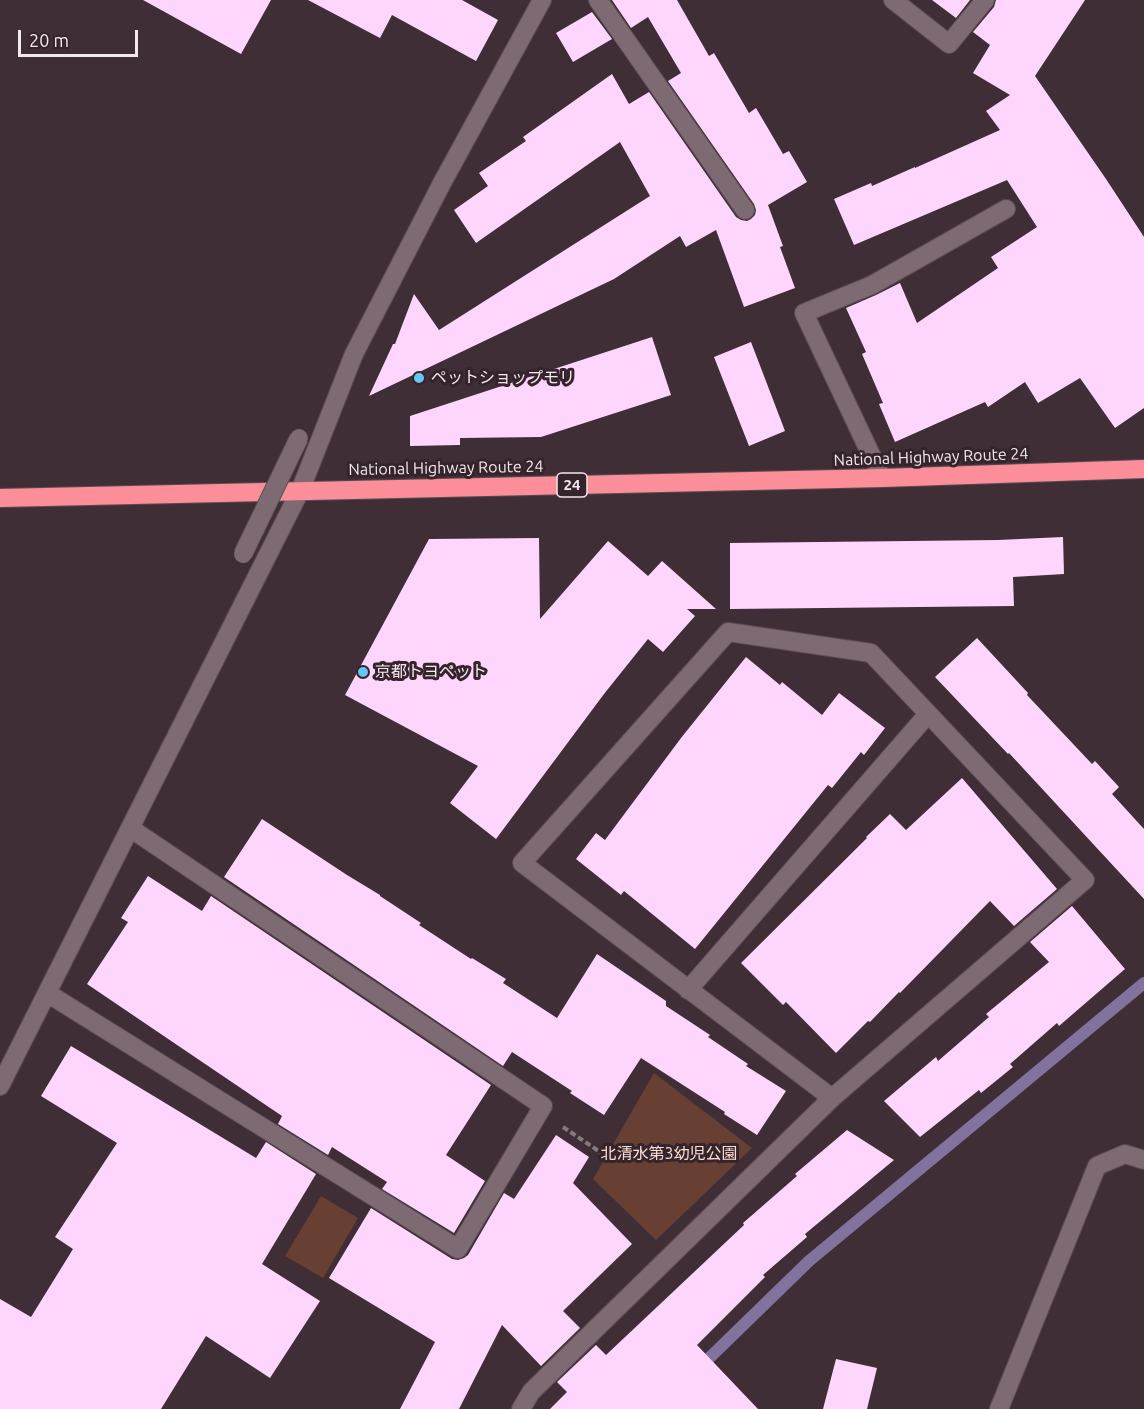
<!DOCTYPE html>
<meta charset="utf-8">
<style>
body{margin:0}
#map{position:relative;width:1144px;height:1409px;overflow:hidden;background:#3f2e36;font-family:Ubuntu,sans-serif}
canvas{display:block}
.scale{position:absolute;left:18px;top:30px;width:120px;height:27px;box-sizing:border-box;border:3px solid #f3e8ec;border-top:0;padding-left:8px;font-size:18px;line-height:21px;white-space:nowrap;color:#f3e8ec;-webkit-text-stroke:4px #35242c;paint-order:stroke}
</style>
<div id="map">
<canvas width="1144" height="1409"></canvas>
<div class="scale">20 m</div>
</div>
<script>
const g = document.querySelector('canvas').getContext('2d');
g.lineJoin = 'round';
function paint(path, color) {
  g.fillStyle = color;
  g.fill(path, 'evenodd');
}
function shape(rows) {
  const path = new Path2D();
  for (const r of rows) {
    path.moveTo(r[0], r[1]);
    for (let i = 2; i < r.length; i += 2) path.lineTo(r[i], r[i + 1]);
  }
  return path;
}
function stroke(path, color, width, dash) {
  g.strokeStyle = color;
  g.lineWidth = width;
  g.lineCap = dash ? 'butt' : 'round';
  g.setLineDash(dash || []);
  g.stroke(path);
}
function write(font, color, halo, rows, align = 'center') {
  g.font = font + ' Ubuntu,"Noto Sans JP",sans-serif';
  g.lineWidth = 6;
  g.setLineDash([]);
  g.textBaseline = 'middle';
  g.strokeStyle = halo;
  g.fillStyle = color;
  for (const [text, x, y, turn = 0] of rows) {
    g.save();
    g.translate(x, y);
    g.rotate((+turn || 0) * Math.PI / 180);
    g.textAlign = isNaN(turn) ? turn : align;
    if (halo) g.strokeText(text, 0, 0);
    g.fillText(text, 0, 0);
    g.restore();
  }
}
const green = shape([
 [654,1073,752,1148,656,1240,593,1179],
 [321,1196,358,1218,323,1278,285,1256]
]);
const stream = shape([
 [699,1368,809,1261,1144,983]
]);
const building = shape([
 [143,0,271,0,241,54],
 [308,0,462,0,498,20,476,61,392,15,380,38],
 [612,0,677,0,709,56,714,53,749,113,756,108,783,154,789,151,807,182,768,205,783,246,780,247,795,288,744,307,716,230,686,247,680,236,614,279,369,396,393,344,395,344,414,294,439,330,650,196,620,142,476,243,454,210,488,186,479,173,526,141,523,137,612,74,629,104,649,92,736,217,741,220,747,221,751,219,755,215,756,210,754,204,668,81,681,73,648,17,631,28],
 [932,0,970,0,956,18],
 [996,0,1085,0,1035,76,1106,179,1144,237,1144,408,1115,428,1080,378,1038,403,1025,382,988,407,985,402,895,442,879,404,883,403,862,354,866,352,846,308,876,295,900,283,917,323,998,268,991,257,1037,227,1007,180,854,245,834,199,871,183,872,186,915,167,915,168,1000,130,986,111,1010,95,973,73,990,45,973,32,994,7],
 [592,12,612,39,573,62,556,33],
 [652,337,671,395,541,437,460,438,460,445,410,446,410,416],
 [751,342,785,431,749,446,714,357],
 [1063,537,1064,574,1013,577,1014,606,730,609,730,543,998,540],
 [539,538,540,619,608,541,648,576,662,561,716,609,687,609,695,616,663,652,648,639,604,694,496,839,450,803,478,766,345,695,429,539],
 [977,638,1028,693,1027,695,1092,764,1095,761,1119,787,1112,794,1144,829,1144,899,1009,753,1008,754,935,677],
 [746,657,780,685,782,682,822,715,839,693,885,728,864,755,861,752,832,788,828,785,695,949,624,891,621,895,576,859,596,833,605,840,681,738],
 [962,778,1057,889,1014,926,990,901,900,993,899,992,870,1022,868,1021,836,1053,786,1002,783,1005,741,963,867,838,866,837,890,814,906,830],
 [262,819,347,875,380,895,380,896,421,923,419,925,471,959,472,958,506,979,503,983,557,1018,597,954,666,1001,666,1006,710,1035,708,1037,748,1064,746,1066,786,1091,757,1135,724,1114,725,1112,641,1058,604,1115,570,1093,572,1091,512,1052,503,1066,224,877],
 [148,876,202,911,211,896,491,1085,446,1155,485,1181,454,1233,382,1189,387,1182,332,1147,328,1155,278,1124,282,1116,87,984,128,922,121,918],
 [1072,906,1125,969,1059,1026,1057,1023,1010,1064,1013,1067,981,1093,979,1090,920,1137,884,1101,936,1057,938,1061,989,1017,986,1014,1049,962,1030,942],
 [71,1046,256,1158,266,1142,316,1174,262,1264,320,1301,270,1378,206,1336,161,1409,0,1409,0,1299,31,1317,73,1249,55,1237,117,1143,41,1096],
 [847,1130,894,1160,805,1234,807,1237,763,1275,765,1277,697,1345,758,1409,550,1409,567,1392,557,1382,596,1345,606,1355,744,1225,743,1223,797,1176,795,1174],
 [556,1135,589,1157,573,1183,632,1244,563,1311,580,1328,541,1366,502,1325,459,1409,400,1409,435,1342,329,1278,371,1208,452,1259,458,1260,464,1258,468,1255,504,1193,514,1199],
 [836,1359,877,1368,867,1409,823,1409]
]);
const path = shape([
 [563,1127,606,1156]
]);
const minor = shape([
 [598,0,745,210],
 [893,0,949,44,985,0],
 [882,478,804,313,872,285,1006,209],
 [688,990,928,714],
 [47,993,458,1249,543,1106,130,828],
 [0,1086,300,491,354,354,442,183,542,0],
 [521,1409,531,1392,832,1098,1085,880,871,653,728,632,522,863,832,1098],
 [999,1409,1097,1166,1125,1154,1144,1160]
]);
const highway = shape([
 [0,498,882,478,1144,469]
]);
const minorBridge = shape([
 [243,554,299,438]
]);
const markers = [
 [419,378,6,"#68c4f0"],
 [363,672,6,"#68c4f0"]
];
const shields = [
 [572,485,30]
];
const shieldNames = [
 ["24",572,485]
];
const poiNames = [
 ["ペットショップモリ",431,378],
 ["京都トヨペット",375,672]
];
const streetNames = [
 ["National Highway Route 24",931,457,-2],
 ["National Highway Route 24",446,468,-1]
];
const parkNames = [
 ["北清水第3幼児公園",669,1154]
];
paint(green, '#684033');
stroke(stream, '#83729d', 12);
paint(building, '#fed6fd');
stroke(minor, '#5b4d53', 20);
stroke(highway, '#5b4d53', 20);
stroke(path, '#87797f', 4, [6, 3]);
stroke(minor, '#7d6a72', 18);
stroke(highway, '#fb8e98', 18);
stroke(minorBridge, '#5b4d53', 20, []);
stroke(minorBridge, '#7d6a72', 18);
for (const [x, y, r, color] of markers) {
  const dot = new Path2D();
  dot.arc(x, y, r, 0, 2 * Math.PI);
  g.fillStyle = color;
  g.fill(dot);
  stroke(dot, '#35242c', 2);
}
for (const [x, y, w] of shields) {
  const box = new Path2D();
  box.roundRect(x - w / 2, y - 12, w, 24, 4.5);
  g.fillStyle = '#35242c';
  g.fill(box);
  stroke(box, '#f3e8ec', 1.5);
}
write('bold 15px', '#f3e8ec', null, shieldNames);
write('16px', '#f3e8ec', '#35242c', poiNames, 'left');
write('16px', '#f3e8ec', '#35242c', streetNames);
write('16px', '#fcdcd1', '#35242c', parkNames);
</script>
